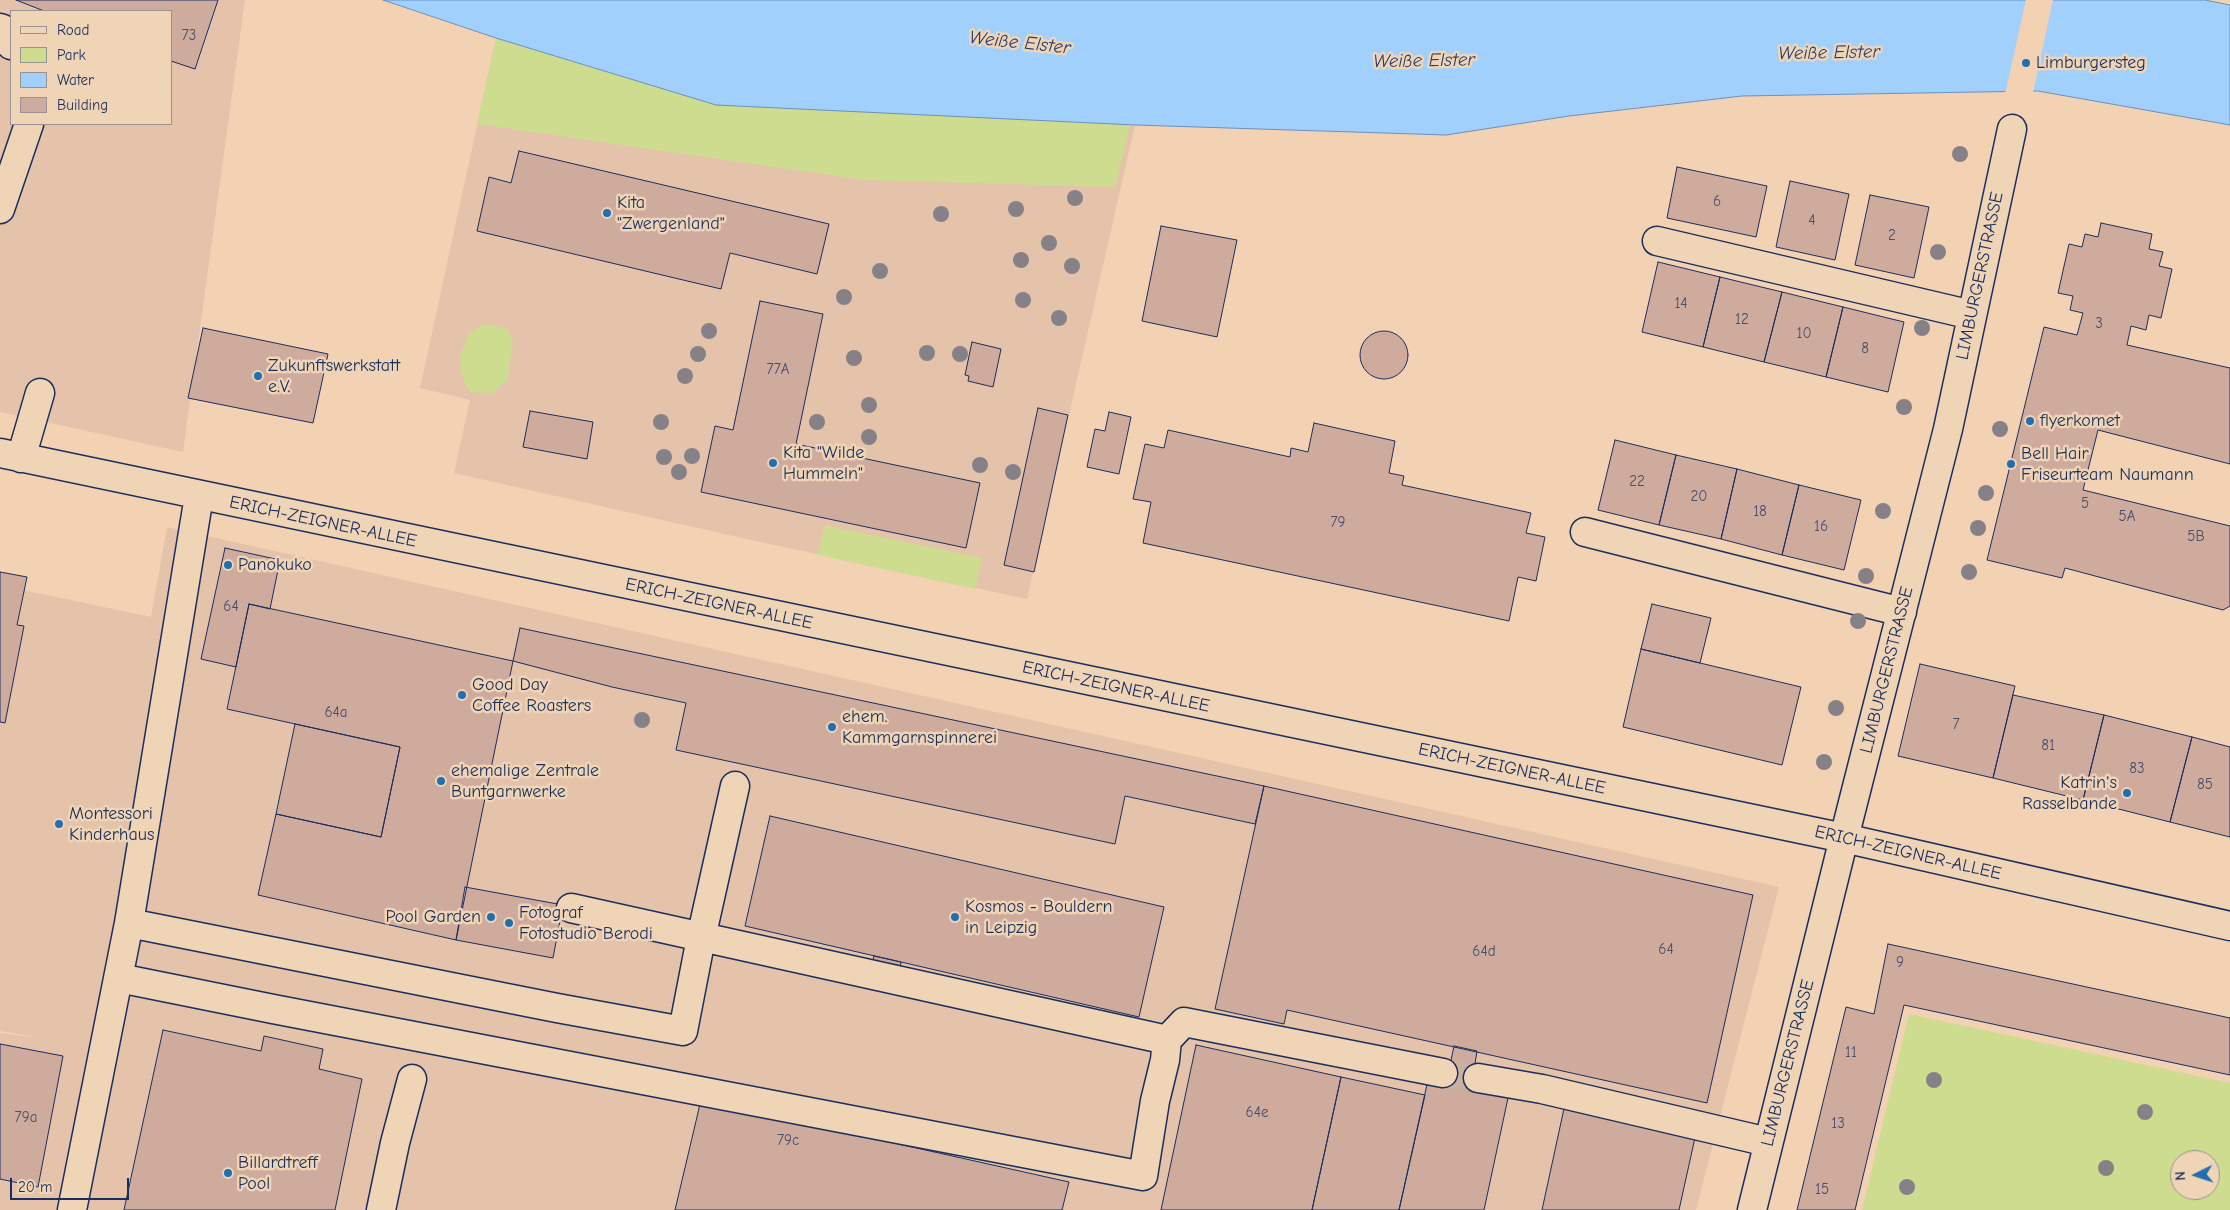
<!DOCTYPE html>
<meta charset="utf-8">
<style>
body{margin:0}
#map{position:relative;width:2230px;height:1210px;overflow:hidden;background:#f3d1b3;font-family:"Comic Neue",sans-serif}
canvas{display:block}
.legend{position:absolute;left:10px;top:10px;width:162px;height:115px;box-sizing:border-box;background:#efd4b6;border:1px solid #9a9293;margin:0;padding:6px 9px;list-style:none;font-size:15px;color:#1b2f5e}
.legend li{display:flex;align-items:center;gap:10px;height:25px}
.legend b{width:25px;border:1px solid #9a9293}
.north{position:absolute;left:2170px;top:1150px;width:50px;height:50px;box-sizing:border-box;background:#efd4b6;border:1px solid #9a9293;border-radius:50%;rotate:266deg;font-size:14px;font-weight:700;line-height:20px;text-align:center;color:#1b2f5e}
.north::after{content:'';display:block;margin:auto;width:18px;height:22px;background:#1f6fb2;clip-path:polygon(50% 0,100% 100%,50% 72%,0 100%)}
.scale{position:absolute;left:10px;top:1178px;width:119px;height:22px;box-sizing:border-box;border:2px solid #1b2f5e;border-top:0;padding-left:6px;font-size:15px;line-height:18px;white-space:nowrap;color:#1b2f5e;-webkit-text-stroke:4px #efd4b6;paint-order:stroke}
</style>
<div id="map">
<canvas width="2230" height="1210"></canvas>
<ul class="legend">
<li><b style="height:6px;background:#efd4b6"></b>Road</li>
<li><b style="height:14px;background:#cedc8f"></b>Park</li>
<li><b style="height:14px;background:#a1d0fd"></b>Water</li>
<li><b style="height:14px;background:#ceab9c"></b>Building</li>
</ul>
<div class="north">N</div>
<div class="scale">20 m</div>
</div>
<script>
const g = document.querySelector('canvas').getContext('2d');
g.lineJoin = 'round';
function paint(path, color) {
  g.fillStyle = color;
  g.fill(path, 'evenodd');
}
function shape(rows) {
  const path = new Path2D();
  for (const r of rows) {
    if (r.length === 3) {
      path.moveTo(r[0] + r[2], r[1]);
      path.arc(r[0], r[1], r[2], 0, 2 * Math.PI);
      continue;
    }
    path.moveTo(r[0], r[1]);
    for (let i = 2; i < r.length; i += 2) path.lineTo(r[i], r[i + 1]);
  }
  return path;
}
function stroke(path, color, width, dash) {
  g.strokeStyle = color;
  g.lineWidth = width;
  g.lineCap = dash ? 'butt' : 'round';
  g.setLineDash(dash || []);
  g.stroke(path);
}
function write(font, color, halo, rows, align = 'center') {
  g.font = font + ' "Comic Neue",sans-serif';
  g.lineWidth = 5;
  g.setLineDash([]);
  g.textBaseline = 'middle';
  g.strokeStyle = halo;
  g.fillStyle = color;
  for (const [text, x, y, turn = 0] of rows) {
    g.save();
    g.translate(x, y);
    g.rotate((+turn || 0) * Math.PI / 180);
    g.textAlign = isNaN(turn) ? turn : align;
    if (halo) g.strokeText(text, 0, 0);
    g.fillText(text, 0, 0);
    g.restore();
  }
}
const built = shape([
 [0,0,245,0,183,452,0,412],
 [11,11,171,11,171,124,11,124],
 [496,38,716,105,1135,125,1027,599,751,540,454,473,470,400,420,388],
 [167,527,1779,887,1696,1210,0,1210,0,1033,41,1038,0,1031,0,585,151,617]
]);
const green = shape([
 [496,38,716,105,1130,125,1115,187,865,180,477,124],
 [485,324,508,329,513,344,508,379,493,393,469,392,462,376,460,355,469,333],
 [825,525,982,558,975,589,818,555],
 [1909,1014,2230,1083,2230,1210,1862,1210],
 [2180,1160,2210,1160,2210,1190,2180,1190]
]);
const water = shape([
 [383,0,2205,0,2230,5,2230,125,2038,91,1742,96,1569,116,1446,135,1135,125,716,105,496,38,383,0]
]);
const pier = shape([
 [2026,0,2053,0,2033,93,2005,94]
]);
const building = shape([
 [16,0,218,0,195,69,171,61,171,11,44,11,16,0],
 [519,151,829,224,817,274,730,253,721,289,477,231,489,177,511,183,519,151],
 [1677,167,1767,186,1756,237,1667,218,1677,167],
 [1790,181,1849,194,1835,260,1776,247,1790,181],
 [1870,195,1929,207,1914,278,1855,265,1870,195],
 [2101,223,2152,234,2149,249,2163,252,2159,266,2172,269,2161,318,2149,315,2146,330,2131,326,2127,345,2230,368,2230,464,2098,430,2083,490,2230,526,2230,606,2223,610,2065,568,2062,578,1987,560,2044,327,2077,335,2083,313,2070,310,2073,296,2058,293,2069,244,2082,247,2085,234,2098,237,2101,223],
 [1161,226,1237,240,1217,337,1142,321,1161,226],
 [1658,262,1720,277,1703,347,1642,332,1658,262],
 [1720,277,1782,292,1764,362,1703,347,1720,277],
 [1782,292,1843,307,1826,377,1764,362,1782,292],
 [760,301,823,314,796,444,980,483,966,548,701,492,715,426,733,430,760,301],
 [1843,307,1904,322,1888,392,1826,377,1843,307],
 [203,328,328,354,313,423,188,398,203,328],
 [1384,355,24],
 [972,342,1001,349,993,387,968,381,969,376,965,375,972,342],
 [1038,408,1068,415,1034,572,1004,565,1038,408],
 [530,411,593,422,587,459,523,447,530,411],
 [1109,412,1131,417,1119,474,1087,467,1095,429,1105,431,1109,412],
 [1314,423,1395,441,1389,473,1404,476,1402,485,1531,513,1526,533,1545,537,1536,581,1518,577,1509,621,1143,543,1151,502,1133,499,1145,444,1164,448,1168,430,1290,457,1291,448,1308,452,1314,423],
 [1615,440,1676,455,1659,525,1598,510,1615,440],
 [1676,455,1737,469,1721,539,1659,525,1676,455],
 [1737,469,1799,485,1782,555,1721,539,1737,469],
 [1799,485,1861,500,1844,570,1782,555,1799,485],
 [225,548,280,560,270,609,249,604,236,667,201,659,225,548],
 [0,572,27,577,17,625,24,626,5,723,0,722,0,572],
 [249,604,513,661,456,940,258,895,276,814,381,837,400,747,227,709,249,604],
 [1652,604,1711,618,1700,663,1641,649,1652,604],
 [520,628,1264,786,1255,824,1125,796,1115,844,676,750,686,703,612,687,513,661,520,628],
 [1641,649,1801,687,1782,765,1623,727,1641,649],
 [1920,664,2015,686,1993,778,1898,756,1920,664],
 [2013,695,2104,715,2083,800,1993,778,2013,695],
 [2104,715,2192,737,2170,822,2083,800,2104,715],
 [295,724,400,747,381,837,276,814,295,724],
 [2192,737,2230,747,2230,837,2170,822,2192,737],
 [1264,786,1753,895,1707,1103,1287,1010,1284,1024,1215,1009,1264,786],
 [770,816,1164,907,1139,1017,745,926,770,816],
 [465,887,563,905,553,958,456,940,465,887],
 [1888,944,2230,1018,2230,1075,1904,1005,1855,1210,1797,1210,1846,1007,1874,1014,1888,944],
 [874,956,901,962,899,974,871,968,874,956],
 [163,1030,261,1051,264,1036,323,1049,319,1069,362,1079,335,1210,124,1210,163,1030],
 [0,1044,63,1056,38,1187,0,1179,0,1044],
 [1196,1045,1341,1077,1312,1210,1161,1210,1196,1045],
 [1454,1046,1477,1051,1471,1089,1446,1084,1454,1046],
 [1341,1077,1425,1095,1399,1210,1312,1210,1341,1077],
 [1428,1080,1508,1098,1484,1210,1399,1210,1428,1080],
 [701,1100,1069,1182,1062,1210,675,1210,701,1100],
 [1565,1104,1696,1133,1679,1210,1542,1210,1565,1104]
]);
const minorTunnel = shape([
 [1443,1073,1478,1078]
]);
const minor = shape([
 [0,28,3,29,11,45],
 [0,209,29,124],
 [1657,241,1972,315],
 [0,453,1844,838,2230,926],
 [21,458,40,393],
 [1585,532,1902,612],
 [571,908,1167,1040],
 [129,923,557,1008,683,1031,701,938,735,786],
 [119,978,273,1009,1143,1176,1155,1101,1165,1060,1167,1040,1184,1022,1443,1073],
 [1478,1078,1542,1089,1768,1142],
 [72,1210,129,923,199,496],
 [381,1210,395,1143,412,1079],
 [1752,1210,1844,838,1948,429,2012,129]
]);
const trees = [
 [1960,154],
 [1075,198],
 [1016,209],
 [941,214],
 [1049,243],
 [1938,252],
 [1021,260],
 [1072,266],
 [880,271],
 [844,297],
 [1023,300],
 [1059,318],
 [1922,328],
 [709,331],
 [927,353],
 [698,354],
 [960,354],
 [854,358],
 [685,376],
 [869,405],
 [1904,407],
 [661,422],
 [817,422],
 [2000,429],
 [869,437],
 [692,456],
 [664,457],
 [980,465],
 [679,472],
 [1013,472],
 [1986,493],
 [1883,511],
 [1978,528],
 [1969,572],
 [1866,576],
 [1858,621],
 [1836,708],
 [642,720],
 [1824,762],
 [1934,1080],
 [2145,1112],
 [2106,1168],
 [1907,1187]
];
const markers = [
 [2026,63,5,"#1f6fb2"],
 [607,213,5,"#1f6fb2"],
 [258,376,5,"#1f6fb2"],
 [2030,421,5,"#1f6fb2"],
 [773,463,5,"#1f6fb2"],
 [2011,464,5,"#1f6fb2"],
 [228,565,5,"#1f6fb2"],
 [462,695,5,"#1f6fb2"],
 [832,727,5,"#1f6fb2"],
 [441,781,5,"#1f6fb2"],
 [2127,793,5,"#1f6fb2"],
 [59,824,5,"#1f6fb2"],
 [491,917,5,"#1f6fb2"],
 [955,917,5,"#1f6fb2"],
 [509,923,5,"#1f6fb2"],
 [228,1173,5,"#1f6fb2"]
];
const numberNames = [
 ["73",189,36],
 ["6",1717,202],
 ["4",1812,221],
 ["2",1892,236],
 ["14",1681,304],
 ["12",1742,320],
 ["3",2099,324],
 ["10",1804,334],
 ["8",1865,349],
 ["77A",778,370],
 ["22",1637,482],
 ["20",1699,497],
 ["5",2085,504],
 ["18",1760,512],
 ["5A",2127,517],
 ["79",1338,523],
 ["16",1821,527],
 ["5B",2196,537],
 ["64",231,607],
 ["64a",336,713],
 ["7",1956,725],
 ["81",2048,746],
 ["83",2137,769],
 ["85",2205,785],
 ["64",1666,950],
 ["64d",1484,952],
 ["9",1900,963],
 ["11",1851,1053],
 ["64e",1257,1113],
 ["79a",26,1118],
 ["13",1838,1124],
 ["79c",788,1141],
 ["15",1822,1190]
];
const poiNames = [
 ["Limburgersteg",2036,63],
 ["Kita",617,203],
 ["\"Zwergenland\"",617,224],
 ["Zukunftswerkstatt",268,366],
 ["e.V.",268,387],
 ["flyerkomet",2040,421],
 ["Kita \"Wilde",783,453],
 ["Hummeln\"",783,474],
 ["Bell Hair",2021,454],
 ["Friseurteam Naumann",2021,475],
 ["Panokuko",238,565],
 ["Good Day",472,685],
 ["Coffee Roasters",472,706],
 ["ehem.",842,717],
 ["Kammgarnspinnerei",842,738],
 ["ehemalige Zentrale",451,771],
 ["Buntgarnwerke",451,792],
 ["Katrin's",2117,783,"right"],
 ["Rasselbande",2117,804,"right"],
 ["Montessori",69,814],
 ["Kinderhaus",69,835],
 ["Kosmos - Bouldern",965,907],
 ["in Leipzig",965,928],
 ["Fotograf",519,913],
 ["Fotostudio Berodi",519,934],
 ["Pool Garden",481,917,"right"],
 ["Billardtreff",238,1163],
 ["Pool",238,1184]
];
const streetNames = [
 ["LIMBURGERSTRASSE",1980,276,-78],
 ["ERICH-ZEIGNER-ALLEE",323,522,12],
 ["ERICH-ZEIGNER-ALLEE",719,604,12],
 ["LIMBURGERSTRASSE",1887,670,-76],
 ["ERICH-ZEIGNER-ALLEE",1116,687,12],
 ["ERICH-ZEIGNER-ALLEE",1512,769,12],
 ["ERICH-ZEIGNER-ALLEE",1908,853,13],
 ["LIMBURGERSTRASSE",1788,1063,-76]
];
const waterNames = [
 ["Weiße Elster",1020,43,6],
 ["Weiße Elster",1829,53,-1],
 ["Weiße Elster",1424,61,-1]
];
paint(built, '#e4c3aa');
paint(green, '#cedc8f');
paint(water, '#a1d0fd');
stroke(water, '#6b90bd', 1);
paint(pier, '#f3d1b3');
paint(building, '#ceab9c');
stroke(building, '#1b2f5e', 1);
stroke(minorTunnel, '#c8b1a2', 28, [28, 14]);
stroke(minor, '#1b2f5e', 31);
stroke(minor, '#efd4b6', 28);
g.fillStyle = '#868187';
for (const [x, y] of trees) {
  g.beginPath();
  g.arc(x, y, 8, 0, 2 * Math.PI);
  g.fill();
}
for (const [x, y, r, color] of markers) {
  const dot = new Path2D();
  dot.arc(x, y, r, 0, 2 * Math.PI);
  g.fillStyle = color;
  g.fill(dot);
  stroke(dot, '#efd4b6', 2);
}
write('15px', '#484e6e', null, numberNames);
write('18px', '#1b2f5e', '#efd4b6', poiNames, 'left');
write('18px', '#1b2f5e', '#efd4b6', streetNames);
write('italic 19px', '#283f6e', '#efd4b6', waterNames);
</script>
